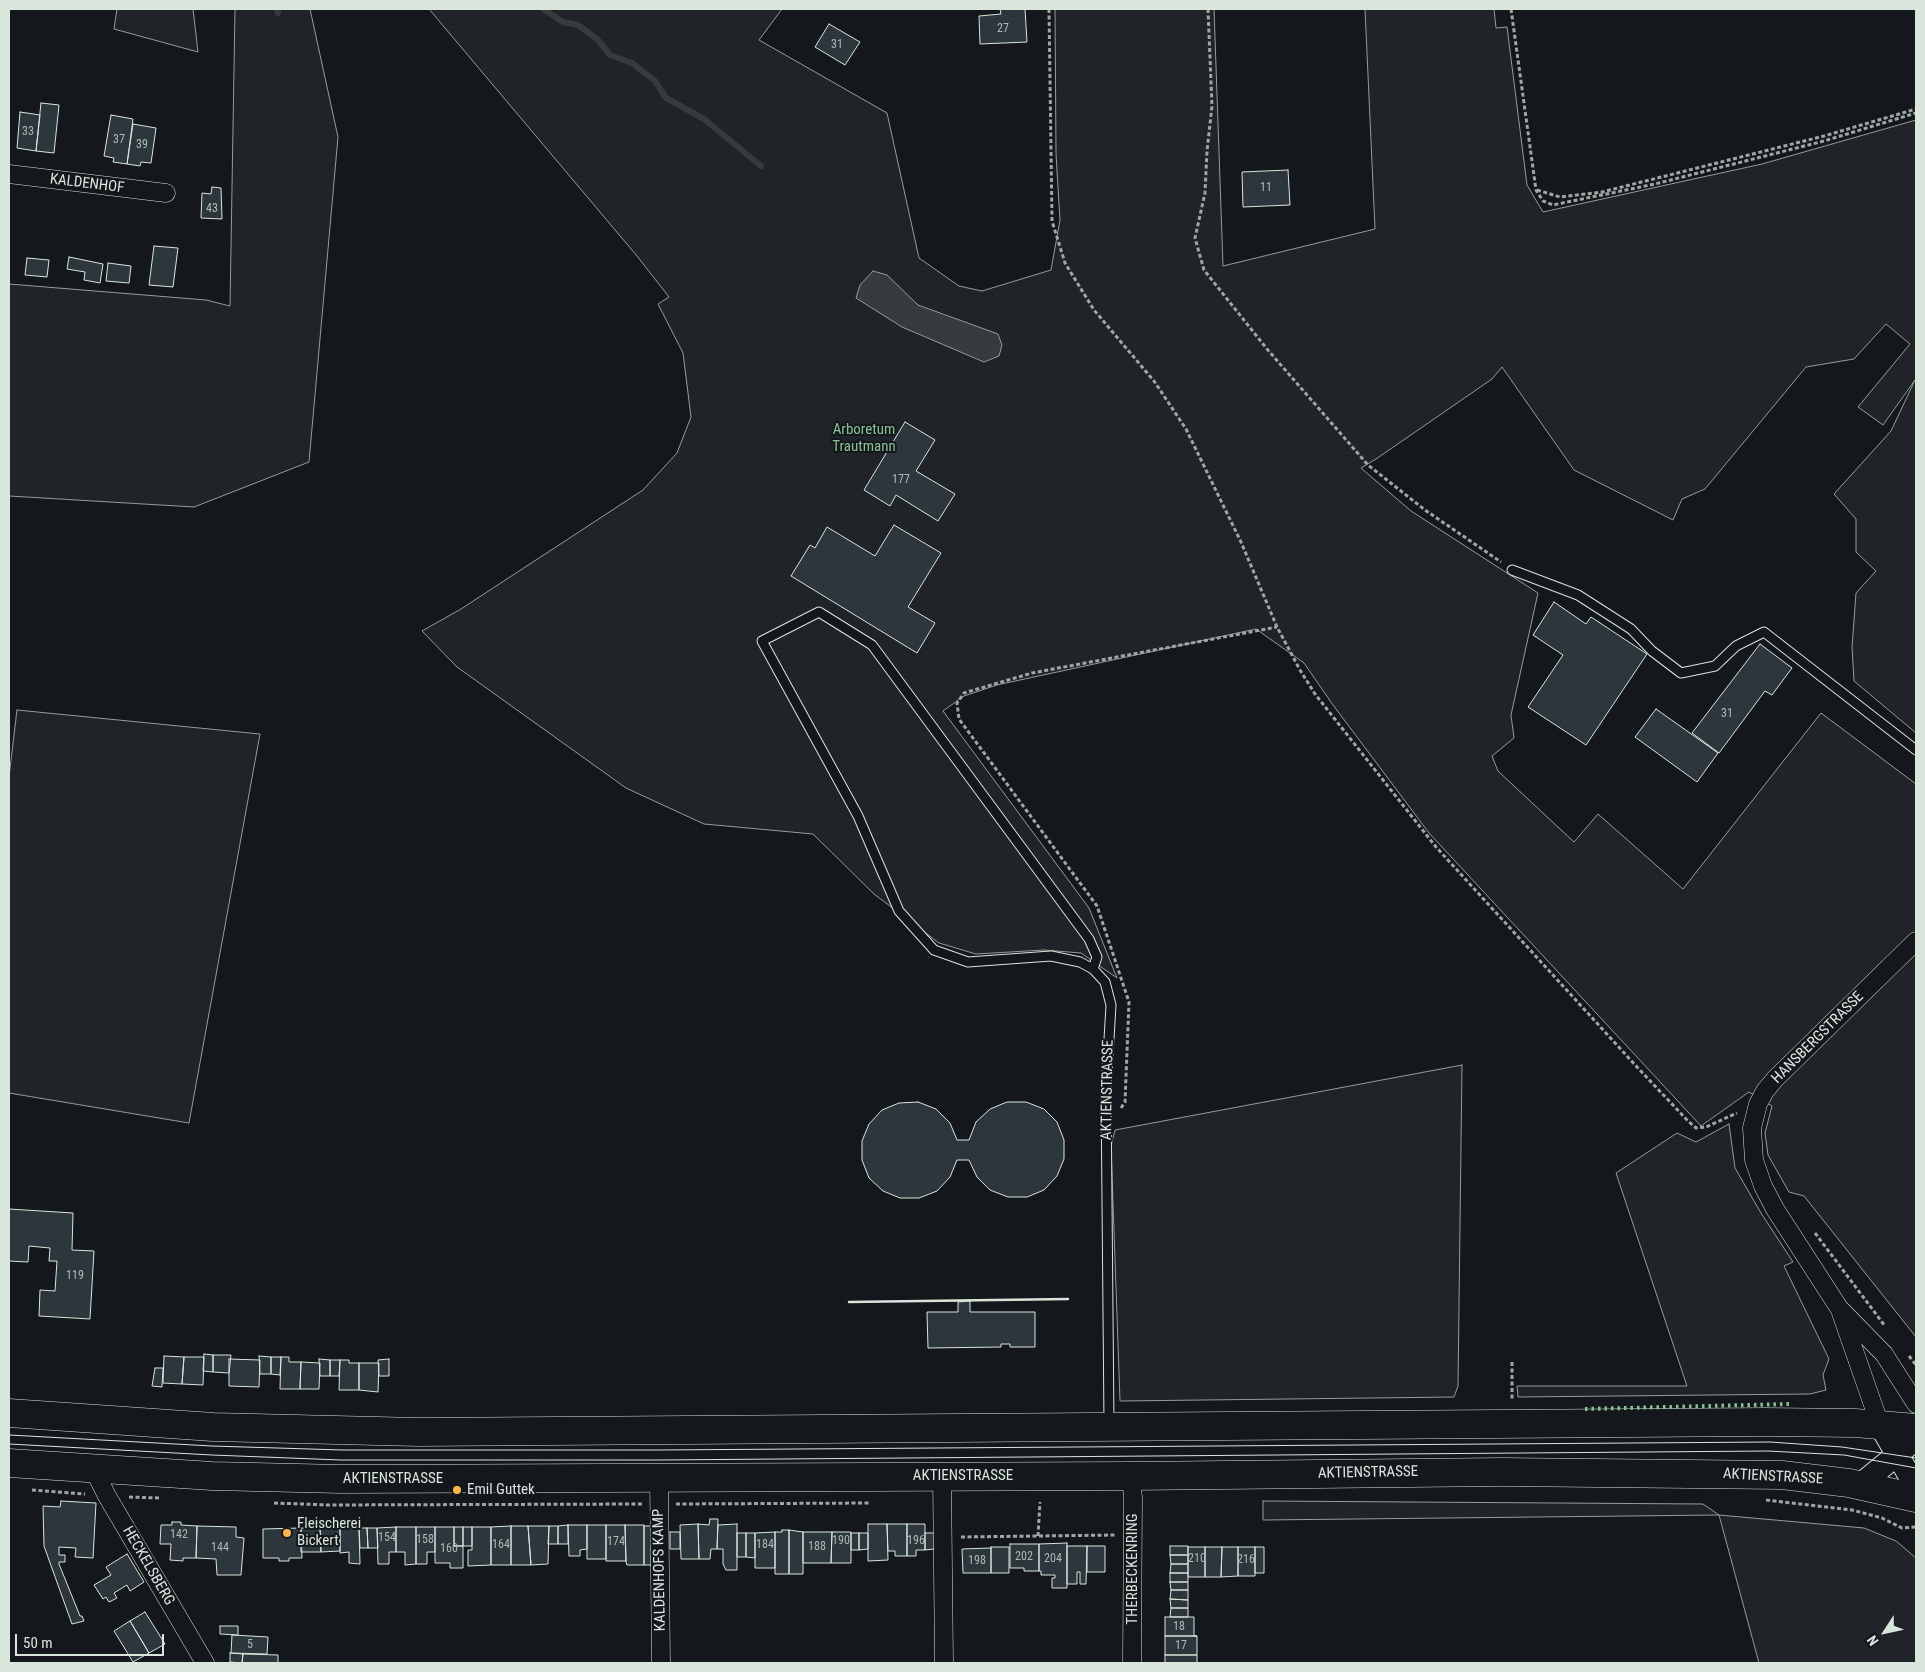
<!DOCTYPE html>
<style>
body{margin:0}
#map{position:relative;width:1925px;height:1672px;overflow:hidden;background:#14181c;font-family:"Roboto Condensed",sans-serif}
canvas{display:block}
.frame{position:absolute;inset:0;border:10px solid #d8e6dc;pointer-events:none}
.north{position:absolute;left:1860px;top:1607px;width:50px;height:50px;-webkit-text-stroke:4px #14181c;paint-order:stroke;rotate:235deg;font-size:14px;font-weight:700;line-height:20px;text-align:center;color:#d8e6dc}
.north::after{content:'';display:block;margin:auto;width:18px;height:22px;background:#d8e6dc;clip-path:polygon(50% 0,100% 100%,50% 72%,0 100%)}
.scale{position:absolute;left:15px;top:1634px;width:149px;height:22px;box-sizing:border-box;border:2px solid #d8e6dc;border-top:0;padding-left:6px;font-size:15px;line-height:18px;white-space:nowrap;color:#d8e6dc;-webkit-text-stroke:4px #14181c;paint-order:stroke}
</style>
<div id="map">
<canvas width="1925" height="1672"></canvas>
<div class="frame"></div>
<div class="north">N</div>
<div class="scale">50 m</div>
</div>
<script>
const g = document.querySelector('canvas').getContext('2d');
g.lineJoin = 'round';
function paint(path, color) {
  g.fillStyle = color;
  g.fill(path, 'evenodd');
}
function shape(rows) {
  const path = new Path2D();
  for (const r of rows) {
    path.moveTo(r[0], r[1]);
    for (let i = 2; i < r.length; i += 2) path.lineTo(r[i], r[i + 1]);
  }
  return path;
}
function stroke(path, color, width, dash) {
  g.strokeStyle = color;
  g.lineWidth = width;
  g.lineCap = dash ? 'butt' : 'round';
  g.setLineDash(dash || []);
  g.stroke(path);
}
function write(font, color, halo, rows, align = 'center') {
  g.font = font + ' "Roboto Condensed",sans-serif';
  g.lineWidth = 4;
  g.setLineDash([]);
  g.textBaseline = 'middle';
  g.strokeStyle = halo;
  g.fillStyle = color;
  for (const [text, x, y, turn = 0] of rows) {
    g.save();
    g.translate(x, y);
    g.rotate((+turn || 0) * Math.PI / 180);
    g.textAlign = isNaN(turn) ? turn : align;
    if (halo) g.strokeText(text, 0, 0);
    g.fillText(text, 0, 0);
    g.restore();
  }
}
const green = shape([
 [117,9,193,9,198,52,114,29,117,9],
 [235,9,310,9,338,137,309,462,194,507,9,496,9,284,206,300,230,306,235,9],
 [429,9,782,9,759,40,887,113,919,258,959,286,982,291,1051,270,1060,220,1056,154,1055,9,1214,9,1223,266,1375,229,1365,9,1494,9,1496,28,1507,27,1527,185,1543,212,1762,164,1916,120,1916,733,1854,681,1852,647,1856,593,1876,571,1856,552,1856,519,1834,494,1891,431,1915,380,1883,425,1858,407,1910,344,1886,324,1854,359,1806,367,1705,489,1682,499,1673,520,1574,470,1502,367,1492,379,1376,459,1361,468,1411,511,1538,593,1511,715,1514,738,1492,756,1498,771,1574,842,1598,814,1683,889,1821,713,1916,784,1916,1337,1804,1196,1789,1192,1768,1155,1765,1133,1772,1106,1749,1092,1701,1126,1429,833,1333,705,1304,663,1256,629,997,685,964,696,943,711,1089,908,1117,978,1081,953,1044,950,976,954,939,943,874,894,813,834,704,824,626,788,457,667,422,631,461,609,643,490,677,453,691,417,683,353,658,304,669,297,637,256,429,9],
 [17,710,260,734,189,1123,9,1093,9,777,17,710],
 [1462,1065,1458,1386,1454,1397,1120,1401,1111,1146,1115,1130,1462,1065],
 [1729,1124,1735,1168,1761,1213,1793,1262,1784,1266,1829,1359,1823,1375,1826,1390,1810,1394,1518,1397,1517,1386,1687,1386,1616,1173,1677,1133,1696,1142,1729,1124],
 [1263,1501,1703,1504,1719,1515,1864,1528,1896,1541,1916,1558,1916,1663,1759,1663,1719,1515,1263,1520,1263,1501]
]);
const water = shape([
 [873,271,887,275,918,305,998,334,1002,345,999,356,984,362,902,327,856,298,860,285,873,271]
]);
const stream = shape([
 [277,9,278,13],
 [543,9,563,22,578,25,597,39,610,55,632,63,655,81,666,98,704,119,761,166]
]);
const building = shape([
 [1000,9,1025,9,1027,42,980,44,979,16,1001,14,1000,9],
 [829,24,860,42,845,65,815,47,829,24],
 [41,103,59,105,54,153,36,151,41,103],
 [20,112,40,115,36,151,17,148,20,112],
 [111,115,133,119,127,164,113,162,114,158,104,156,111,115],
 [133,124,156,128,151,163,141,162,140,166,127,164,133,124],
 [1288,170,1290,205,1243,207,1242,172,1288,170],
 [212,187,221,188,222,219,201,218,202,193,211,194,212,187],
 [154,246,178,248,173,287,149,285,154,246],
 [69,257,103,264,100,283,84,280,85,272,67,269,69,257],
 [27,258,49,260,47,277,25,275,27,258],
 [108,263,131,266,129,283,106,281,108,263],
 [905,422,935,440,916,471,955,494,938,521,896,495,890,506,864,490,905,422],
 [894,525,941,553,908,607,935,623,917,653,791,576,810,545,815,548,827,527,875,556,894,525],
 [1554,602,1586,624,1591,617,1647,654,1586,745,1528,707,1563,655,1533,635,1554,602],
 [1760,644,1792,668,1772,695,1765,691,1719,753,1692,733,1760,644],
 [1656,709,1718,753,1697,782,1635,737,1656,709],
 [918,1102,936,1109,950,1123,957,1140,969,1140,976,1122,990,1109,1007,1102,1026,1102,1044,1109,1057,1122,1064,1140,1064,1159,1057,1176,1044,1190,1027,1197,1008,1197,990,1190,977,1177,969,1160,957,1160,950,1177,937,1191,919,1198,900,1198,883,1191,869,1178,862,1160,862,1141,869,1124,882,1110,899,1103,918,1102],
 [9,1209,73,1213,72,1250,94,1251,90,1319,39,1316,40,1290,55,1291,57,1261,49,1261,50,1248,29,1246,28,1262,9,1261,9,1209],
 [970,1301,970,1312,1035,1312,1035,1347,1010,1347,1010,1344,1001,1344,1001,1347,928,1348,927,1312,958,1312,958,1302,970,1301],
 [204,1354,213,1355,213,1372,203,1371,204,1354],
 [213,1355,231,1355,229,1373,213,1372,213,1355],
 [164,1356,184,1357,182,1384,163,1383,164,1356],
 [259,1356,271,1357,271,1374,260,1374,259,1356],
 [184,1357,204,1357,203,1385,182,1384,184,1357],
 [271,1357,281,1357,280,1375,271,1374,271,1357],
 [281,1357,289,1357,289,1362,301,1362,300,1389,280,1389,281,1357],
 [229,1359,260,1360,259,1387,229,1386,229,1359],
 [319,1359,330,1360,330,1376,320,1376,319,1359],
 [389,1359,389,1376,379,1376,378,1360,389,1359],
 [330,1360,340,1360,339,1376,330,1376,330,1360],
 [340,1360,349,1360,349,1363,359,1363,359,1390,339,1390,340,1360],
 [301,1362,320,1363,319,1389,300,1389,301,1362],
 [359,1363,379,1363,378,1392,359,1390,359,1363],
 [155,1368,163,1368,162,1387,152,1386,155,1368],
 [61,1501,96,1503,93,1558,75,1557,76,1548,59,1547,59,1555,65,1555,65,1562,59,1562,59,1564,80,1616,82,1616,84,1621,72,1624,44,1546,43,1506,60,1507,61,1501],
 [710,1519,718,1519,717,1549,711,1549,710,1559,699,1559,698,1524,709,1525,710,1519],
 [172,1522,181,1522,181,1525,197,1526,196,1558,183,1558,183,1561,170,1560,171,1544,160,1544,161,1525,172,1525,172,1522],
 [698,1524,699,1559,681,1559,680,1525,698,1524],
 [737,1524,737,1570,726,1570,723,1564,723,1549,717,1549,718,1525,737,1524],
 [868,1524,887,1524,888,1560,868,1561,868,1524],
 [887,1524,907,1524,907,1556,895,1556,895,1551,888,1551,887,1524],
 [907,1524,925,1524,925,1550,916,1550,916,1556,907,1556,907,1524],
 [568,1525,587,1525,587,1549,580,1550,580,1556,569,1556,568,1525],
 [568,1525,568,1544,558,1544,558,1526,568,1525],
 [587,1525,606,1525,606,1559,587,1559,587,1525],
 [606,1525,625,1525,626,1561,606,1561,606,1525],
 [625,1525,644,1525,644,1565,627,1565,626,1562,625,1525],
 [197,1526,236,1527,236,1537,244,1538,241,1575,217,1575,216,1559,196,1558,197,1526],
 [511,1526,511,1565,491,1565,491,1527,511,1526],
 [511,1526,528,1526,531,1565,511,1565,511,1526],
 [528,1526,549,1526,548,1564,531,1565,528,1526],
 [549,1526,558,1526,558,1544,548,1544,549,1526],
 [644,1526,654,1526,654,1565,644,1565,644,1526],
 [396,1527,396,1552,389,1552,389,1564,378,1564,377,1528,396,1527],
 [396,1527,416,1527,416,1564,405,1565,405,1552,396,1552,396,1527],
 [416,1527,435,1527,435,1552,427,1552,427,1564,416,1564,416,1527],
 [435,1527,454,1527,454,1546,463,1546,463,1568,450,1568,450,1563,435,1563,435,1527],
 [454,1527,463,1527,463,1546,454,1546,454,1527],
 [463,1527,472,1527,472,1546,463,1546,463,1527],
 [472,1527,491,1527,491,1565,468,1566,468,1550,472,1550,472,1527],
 [301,1528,302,1558,289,1558,289,1561,279,1561,279,1558,263,1558,263,1529,301,1528],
 [301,1528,320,1528,321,1552,301,1552,301,1528],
 [320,1528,340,1528,340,1551,321,1552,320,1528],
 [340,1528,359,1528,360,1564,349,1563,349,1552,340,1553,340,1528],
 [359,1528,367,1528,368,1548,360,1548,359,1528],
 [367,1528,377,1528,378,1548,368,1548,367,1528],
 [782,1530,789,1530,789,1574,775,1574,775,1532,782,1532,782,1530],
 [789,1530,803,1532,803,1574,789,1574,789,1530],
 [670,1532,680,1532,680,1549,670,1549,670,1532],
 [775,1532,775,1568,755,1568,755,1533,775,1532],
 [803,1532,832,1532,831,1563,803,1563,803,1532],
 [832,1532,851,1532,851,1563,831,1563,832,1532],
 [737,1533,746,1533,746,1557,737,1557,737,1533],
 [746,1533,755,1533,755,1558,746,1557,746,1533],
 [851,1533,859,1533,859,1550,851,1550,851,1533],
 [859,1533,868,1533,868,1549,859,1550,859,1533],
 [925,1533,934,1533,934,1549,925,1550,925,1533],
 [1067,1543,1067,1588,1052,1588,1052,1578,1055,1578,1055,1575,1041,1575,1041,1571,1039,1571,1039,1544,1067,1543],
 [1010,1544,1039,1544,1039,1571,1024,1571,1024,1568,1010,1568,1010,1544],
 [1067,1546,1087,1546,1086,1584,1080,1584,1080,1572,1077,1572,1077,1584,1067,1584,1067,1546],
 [1087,1546,1105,1546,1105,1572,1087,1572,1087,1546],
 [1170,1546,1188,1546,1188,1555,1170,1555,1170,1546],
 [991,1547,1009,1547,1009,1573,991,1573,991,1547],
 [1188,1547,1205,1547,1205,1577,1188,1577,1188,1547],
 [1205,1547,1222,1547,1221,1577,1205,1577,1205,1547],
 [1222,1547,1238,1547,1238,1576,1221,1577,1222,1547],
 [1238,1547,1255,1547,1255,1576,1238,1576,1238,1547],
 [1255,1547,1264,1547,1264,1573,1255,1573,1255,1547],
 [991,1548,991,1573,963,1573,962,1549,991,1548],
 [127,1554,144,1582,130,1591,127,1585,114,1593,117,1598,109,1602,106,1597,103,1599,94,1585,111,1575,106,1567,127,1554],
 [1170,1555,1188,1555,1188,1564,1171,1564,1170,1555],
 [1171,1564,1188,1564,1188,1573,1170,1573,1171,1564],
 [1170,1573,1188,1573,1188,1582,1170,1582,1170,1573],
 [1170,1582,1188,1582,1188,1590,1171,1590,1170,1582],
 [1171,1590,1188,1590,1188,1600,1170,1599,1171,1590],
 [1170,1599,1188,1600,1188,1608,1171,1608,1170,1599],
 [1171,1608,1188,1608,1188,1617,1170,1617,1171,1608],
 [145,1612,165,1644,149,1653,130,1621,145,1612],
 [1165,1617,1194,1617,1194,1636,1197,1636,1165,1636,1165,1617],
 [130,1621,149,1653,133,1662,114,1631,130,1621],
 [220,1626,238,1626,238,1635,220,1634,220,1626],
 [232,1635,268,1637,267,1654,231,1653,232,1635],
 [1165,1636,1197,1636,1197,1655,1165,1655,1165,1636],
 [230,1653,243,1654,242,1663,230,1662,230,1653],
 [243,1654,278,1655,278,1663,242,1663,243,1654],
 [1165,1655,1197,1655,1197,1663,1165,1663,1165,1655]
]);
const path = shape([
 [1049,9,1052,221,1065,263,1094,310,1154,381,1186,429,1241,542,1277,627,1300,670,1315,694,1436,847,1637,1067,1688,1121,1696,1128,1706,1127,1737,1113],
 [1208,9,1212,106,1207,151,1205,193,1195,238,1204,270,1267,349,1368,465,1425,510,1501,562],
 [1511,9,1536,190,1543,201,1553,205,1655,184,1824,141,1916,113],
 [1537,190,1560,197,1602,192,1824,136,1916,109],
 [1121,1108,1125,1102,1129,1002,1097,906,959,719,957,703,964,693,1032,673,1277,627],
 [1815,1233,1885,1326],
 [1909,1356,1916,1365],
 [1512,1362,1512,1401],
 [32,1490,85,1494],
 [129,1497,160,1498],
 [1766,1500,1852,1510,1882,1518,1902,1528,1916,1527],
 [274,1503,329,1505,643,1504],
 [676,1504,870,1503],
 [1038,1536,1040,1502],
 [961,1537,1115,1535]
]);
const service = shape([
 [1512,570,1578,595,1631,629,1652,651,1681,673,1715,666,1736,646,1764,632,1916,750],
 [1093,969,1097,957,1089,939,872,645,819,612,762,641,858,816,899,911,934,950,968,962,1051,956,1080,962,1093,969,1105,982,1111,1005,1106,1090,1109,1424]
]);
const minor = shape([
 [9,174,166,193],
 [1916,941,1775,1079,1765,1091,1758,1104,1752,1128,1754,1160,1763,1186,1775,1209,1839,1308,1884,1354,1916,1404],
 [1841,1313,1880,1425],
 [93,1468,107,1496,205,1663],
 [1131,1476,1133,1498,1132,1663],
 [942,1477,944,1663],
 [659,1478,661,1663]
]);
const tertiary = shape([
 [1880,1425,1916,1487],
 [1860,1485,1916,1439]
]);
const primary = shape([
 [9,1413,213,1427,418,1432,1765,1422,1855,1423,1916,1428],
 [9,1463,212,1476,341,1479,1131,1476,1503,1472,1782,1475,1849,1483,1916,1498]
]);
const tram = shape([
 [9,1435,212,1446,342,1450,658,1450,1770,1442,1842,1447,1916,1458],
 [9,1444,212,1455,341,1460,658,1460,1768,1451,1844,1455,1916,1468]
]);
const hedge = shape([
 [1585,1409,1790,1404]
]);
const wall = shape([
 [849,1302,1068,1299]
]);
const markers = [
 [457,1490,5,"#ffb74d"],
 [287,1533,5,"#ffb74d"]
];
const numberNames = [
 ["27",1003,29],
 ["31",837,45],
 ["33",28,132],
 ["37",119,140],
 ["39",142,145],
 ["11",1266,188],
 ["43",212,209],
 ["177",901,480],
 ["31",1727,714],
 ["119",75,1276],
 ["142",179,1535],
 ["154",387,1538],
 ["158",425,1540],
 ["190",841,1541],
 ["196",916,1541],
 ["174",616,1542],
 ["164",501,1545],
 ["184",765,1545],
 ["188",817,1547],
 ["144",220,1548],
 ["160",449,1549],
 ["202",1024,1557],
 ["204",1053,1559],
 ["210",1197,1559],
 ["216",1246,1560],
 ["198",977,1561],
 ["18",1179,1627],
 ["5",250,1645],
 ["17",1181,1646]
];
const streetNames = [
 ["KALDENHOF",87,184,7],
 ["HANSBERGSTRASSE",1818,1038,-45],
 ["AKTIENSTRASSE",1108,1090,-89],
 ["AKTIENSTRASSE",1368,1473,-1],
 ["AKTIENSTRASSE",963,1476],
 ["AKTIENSTRASSE",1773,1477,3],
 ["AKTIENSTRASSE",393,1479],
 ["HECKELSBERG",148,1566,60],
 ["THERBECKENRING",1133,1569,-90],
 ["KALDENHOFS KAMP",660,1570,-91]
];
const parkNames = [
 ["Arboretum",864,430],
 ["Trautmann",864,447]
];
const poiNames = [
 ["Emil Guttek",467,1490],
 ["Fleischerei",297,1524],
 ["Bickert",297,1541]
];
paint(green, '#202428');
stroke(green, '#939e99', 1);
paint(water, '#363b3e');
stroke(water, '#939e99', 1);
stroke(stream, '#363b3e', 6);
paint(building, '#2c363c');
stroke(building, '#d8e6dc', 1);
stroke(service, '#d8e6dc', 11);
stroke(minor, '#d8e6dc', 19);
stroke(tertiary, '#d8e6dc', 24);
stroke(primary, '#d8e6dc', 29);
stroke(path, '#9da8a2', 3, [4, 2.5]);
stroke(service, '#14181c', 9);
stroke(minor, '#14181c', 18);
stroke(tertiary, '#14181c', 22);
stroke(primary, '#14181c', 28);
stroke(tram, '#d8e6dc', 1);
stroke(hedge, '#8ac095', 4, [2.5, 4]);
stroke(wall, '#d8e6dc', 2.5);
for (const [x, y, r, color] of markers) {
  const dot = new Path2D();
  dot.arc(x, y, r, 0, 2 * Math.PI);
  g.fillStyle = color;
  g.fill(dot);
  stroke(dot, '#14181c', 2);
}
write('12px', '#adbab4', null, numberNames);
write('15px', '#d8e6dc', '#14181c', streetNames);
write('15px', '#8ac095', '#14181c', parkNames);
write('15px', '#d8e6dc', '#14181c', poiNames, 'left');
</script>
